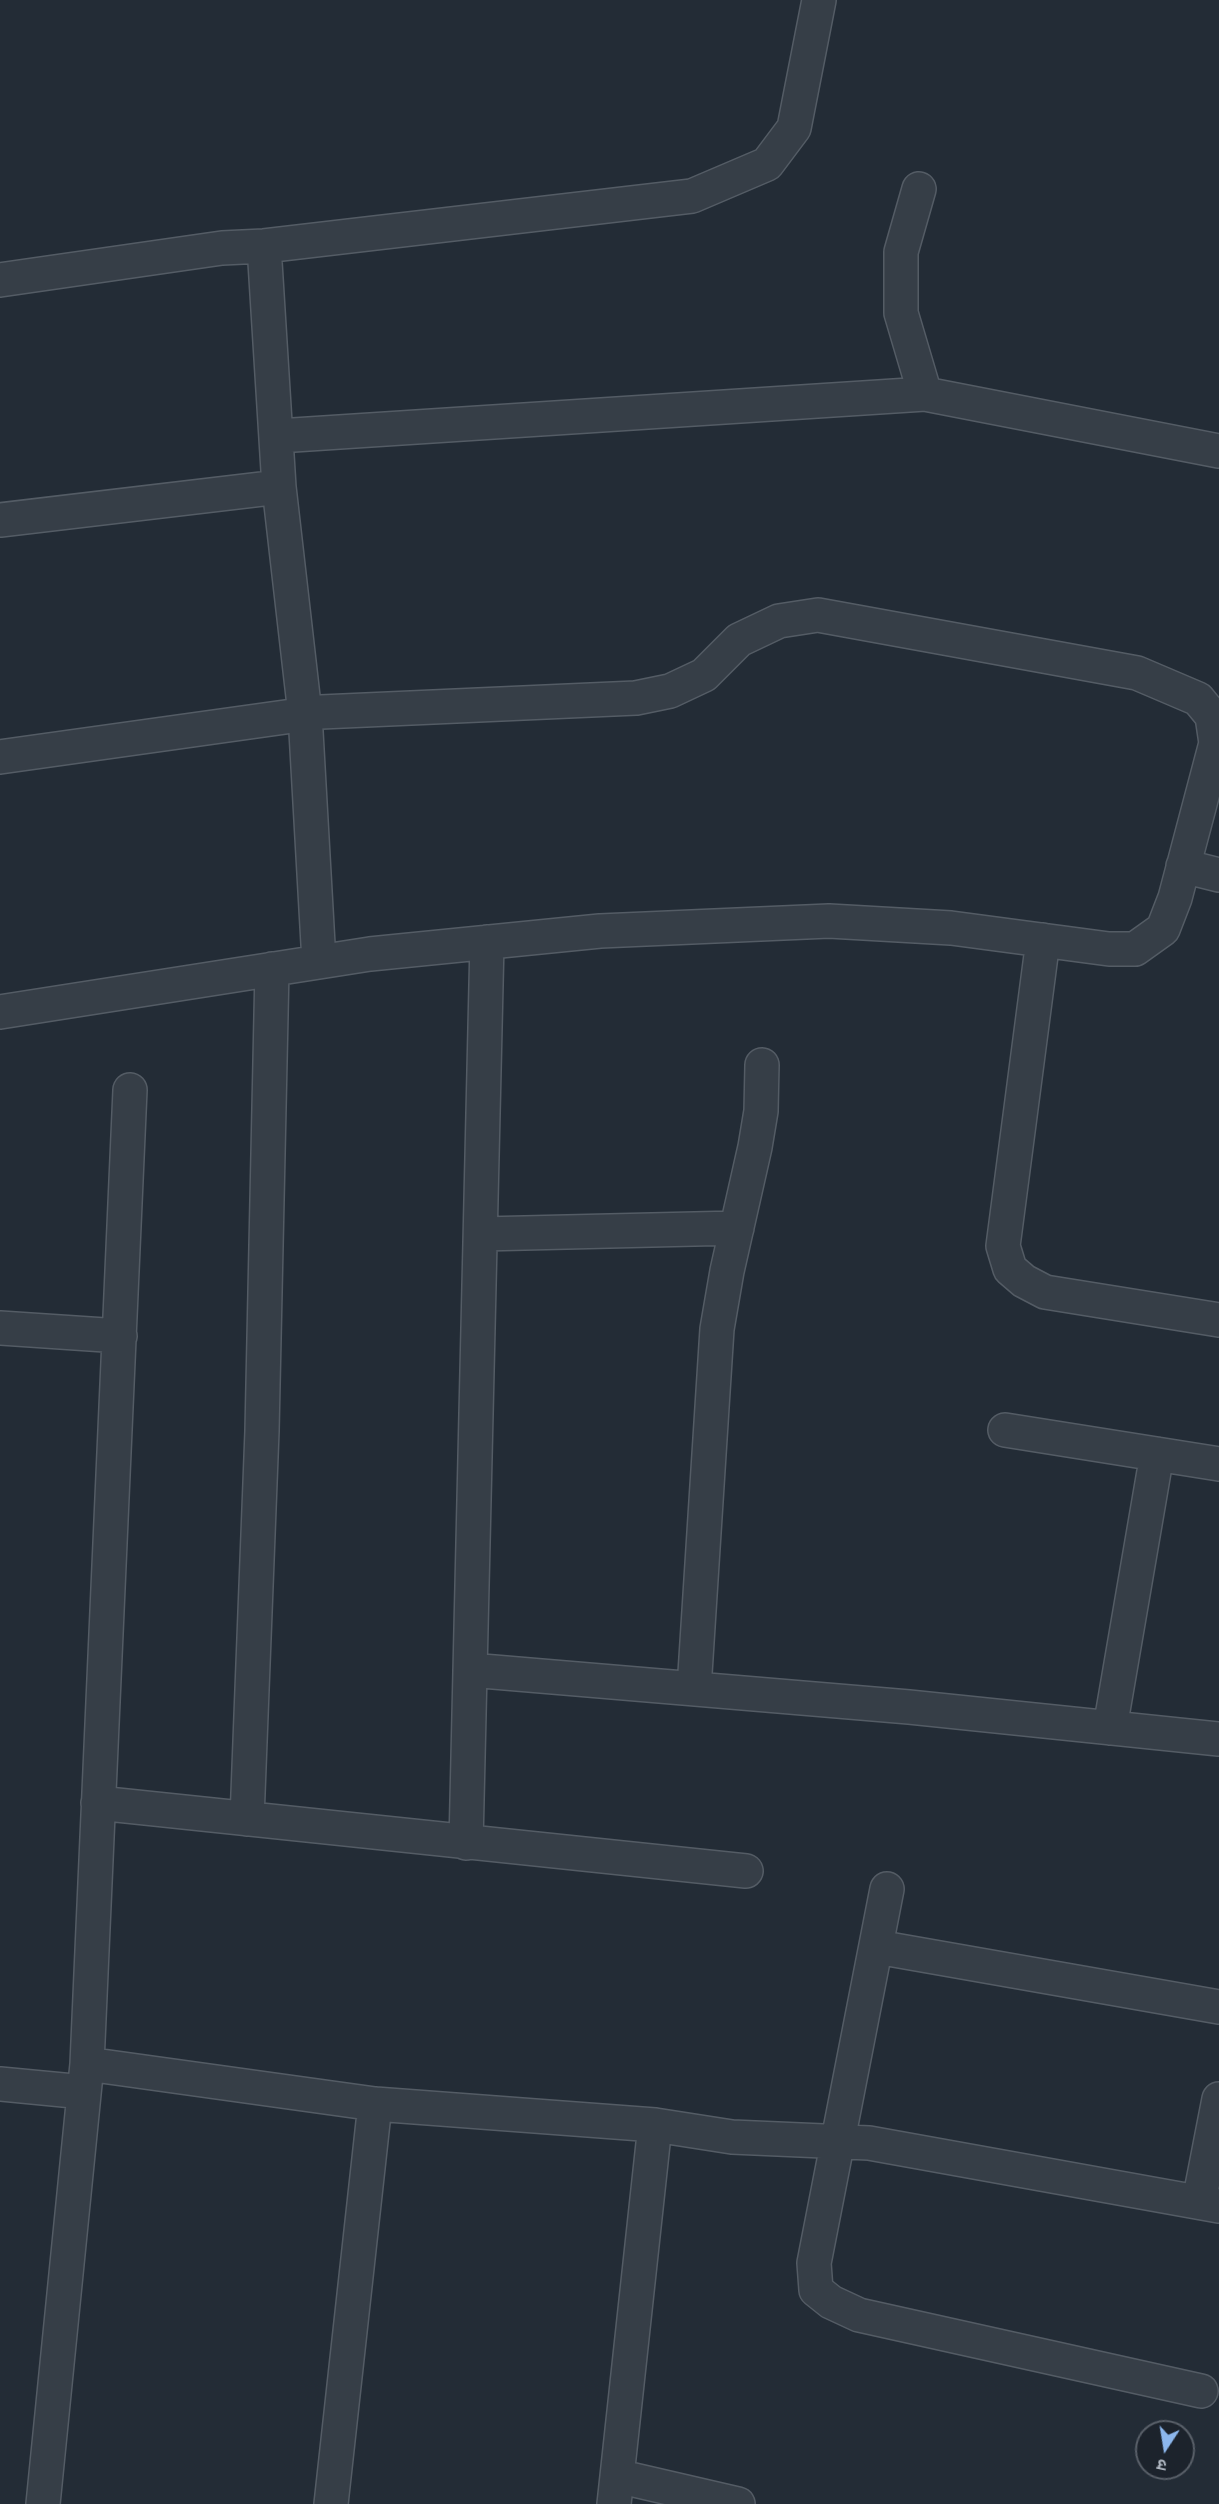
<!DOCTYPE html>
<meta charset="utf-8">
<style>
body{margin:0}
#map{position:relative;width:1219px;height:2504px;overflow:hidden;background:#232c36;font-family:"IBM Plex Sans","Noto Sans Devanagari",sans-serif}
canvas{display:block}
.north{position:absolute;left:1135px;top:2420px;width:60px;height:60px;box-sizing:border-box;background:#1c232c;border:2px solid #585f68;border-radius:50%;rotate:192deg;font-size:16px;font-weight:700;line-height:24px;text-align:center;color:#b1b9c3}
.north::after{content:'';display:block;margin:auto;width:21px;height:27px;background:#8cb7ed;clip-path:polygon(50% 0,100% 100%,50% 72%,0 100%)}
</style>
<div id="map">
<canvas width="1219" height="2504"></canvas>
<div class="north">उ</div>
</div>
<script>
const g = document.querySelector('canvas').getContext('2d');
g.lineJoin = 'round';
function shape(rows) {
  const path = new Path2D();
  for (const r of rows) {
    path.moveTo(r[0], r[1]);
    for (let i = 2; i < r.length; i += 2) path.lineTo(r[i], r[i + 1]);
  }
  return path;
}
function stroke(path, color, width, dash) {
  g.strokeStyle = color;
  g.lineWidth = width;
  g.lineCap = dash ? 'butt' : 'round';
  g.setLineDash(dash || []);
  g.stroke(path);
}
const street = shape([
 [919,189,901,252,901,313,925,394],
 [264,246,279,487,305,714,319,962],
 [0,280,222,248,264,246,692,196,767,164,794,128,819,0],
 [278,436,925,394,1219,451],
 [0,520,279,487],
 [0,757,321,712,636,698,670,691,704,675,739,640,779,621,818,615,1137,673,1198,699,1212,716,1216,743,1175,898,1163,929,1135,949,1109,949,951,928,829,921,600,931,370,954,0,1012],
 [1183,866,1219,875],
 [1043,940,1003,1246,1010,1269,1024,1281,1045,1292,1219,1320],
 [482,1234,737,1228],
 [0,1328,120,1336],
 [1005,1430,1219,1464],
 [470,1670,909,1707,1219,1739],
 [694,1689,717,1329,727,1271,755,1147,761,1111,762,1065],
 [1110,1728,1157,1454],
 [98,1803,746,1871],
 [247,1819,262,1431,272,969],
 [466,1843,487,942],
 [887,1889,814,2263,816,2290,831,2302,859,2315,1201,2391],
 [877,1947,1219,2007],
 [87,2064,375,2104,655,2125,732,2137,869,2143,1219,2206],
 [0,2084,84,2092],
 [1199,2202,1219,2099],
 [617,2476,738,2504],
 [43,2504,87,2064,130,1090],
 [331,2504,375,2104],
 [614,2504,655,2125]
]);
stroke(street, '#545c65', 36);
stroke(street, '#363e47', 33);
</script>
